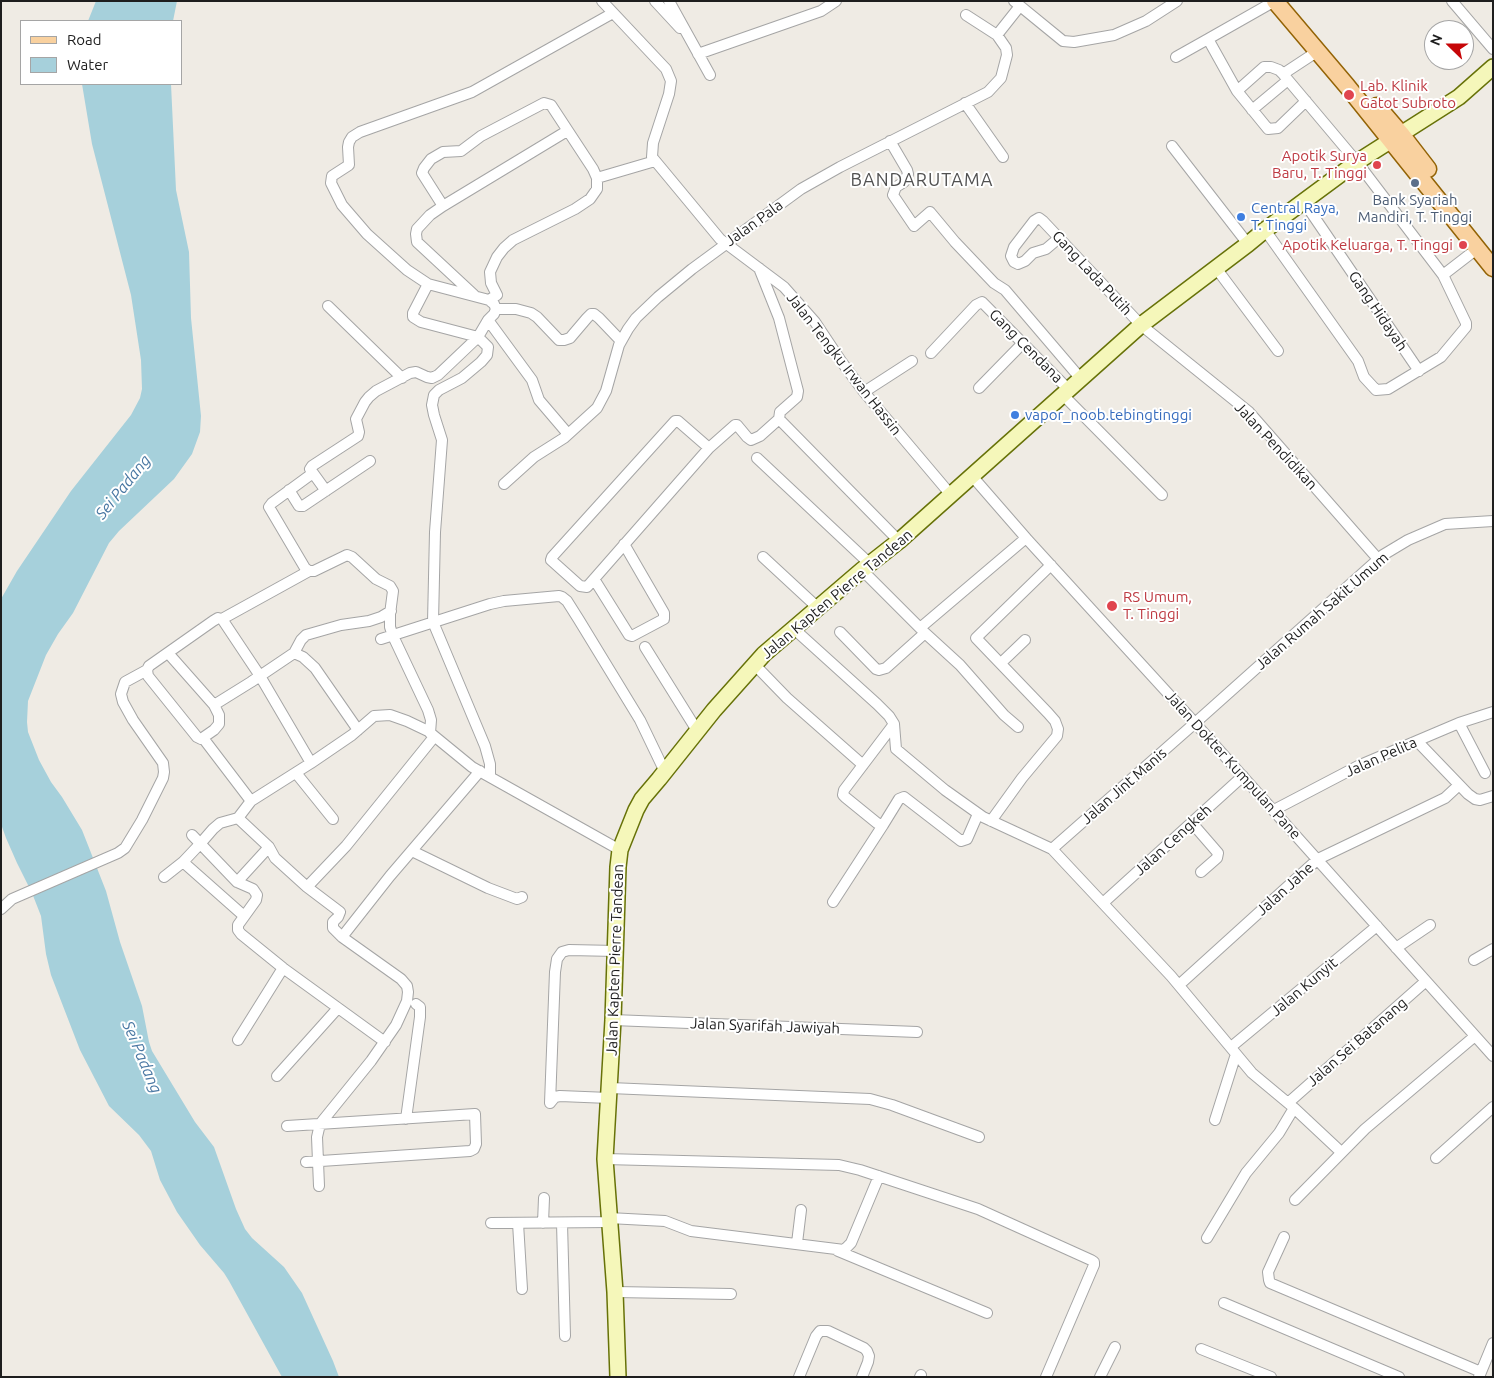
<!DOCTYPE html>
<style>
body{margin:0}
#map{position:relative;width:1494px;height:1378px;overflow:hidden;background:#efebe4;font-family:Ubuntu,sans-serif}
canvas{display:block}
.frame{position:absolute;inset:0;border:2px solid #1e1e1e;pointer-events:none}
.legend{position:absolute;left:20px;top:20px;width:162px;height:65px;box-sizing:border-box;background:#fff;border:1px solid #a5a5a5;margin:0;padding:6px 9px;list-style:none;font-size:15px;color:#1e1e1e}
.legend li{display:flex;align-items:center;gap:10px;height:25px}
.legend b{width:25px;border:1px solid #a5a5a5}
.north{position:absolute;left:1424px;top:20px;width:50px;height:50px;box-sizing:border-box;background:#fff;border:1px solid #a5a5a5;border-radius:50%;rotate:292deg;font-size:14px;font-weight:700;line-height:20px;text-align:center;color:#1e1e1e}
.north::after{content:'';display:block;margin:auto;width:18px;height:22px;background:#c60608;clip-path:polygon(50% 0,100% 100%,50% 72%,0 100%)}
</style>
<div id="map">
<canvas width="1494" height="1378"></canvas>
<div class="frame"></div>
<ul class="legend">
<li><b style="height:6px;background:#f9d19f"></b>Road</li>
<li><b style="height:14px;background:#a6d0db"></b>Water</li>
</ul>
<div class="north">N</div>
</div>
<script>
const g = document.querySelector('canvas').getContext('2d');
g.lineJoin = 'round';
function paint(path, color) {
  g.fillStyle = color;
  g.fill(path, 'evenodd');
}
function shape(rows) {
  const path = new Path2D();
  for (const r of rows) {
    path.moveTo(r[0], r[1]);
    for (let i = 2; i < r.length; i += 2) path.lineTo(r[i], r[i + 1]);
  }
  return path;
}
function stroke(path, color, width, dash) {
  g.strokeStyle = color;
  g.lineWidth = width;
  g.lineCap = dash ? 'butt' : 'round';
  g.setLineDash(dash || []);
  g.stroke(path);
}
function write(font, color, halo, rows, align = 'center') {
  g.font = font + ' Ubuntu,sans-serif';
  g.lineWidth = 4;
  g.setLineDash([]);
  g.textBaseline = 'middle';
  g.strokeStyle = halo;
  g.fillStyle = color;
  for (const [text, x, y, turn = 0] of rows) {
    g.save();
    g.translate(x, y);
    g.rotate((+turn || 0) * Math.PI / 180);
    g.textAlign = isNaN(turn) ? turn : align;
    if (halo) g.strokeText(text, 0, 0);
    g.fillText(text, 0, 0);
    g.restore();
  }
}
const water = shape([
 [96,1,177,1,173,21,88,21],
 [82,84,171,84,176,190,189,252,191,318,201,416,200,432,192,454,174,479,119,531,109,543,73,613,58,634,46,655,28,701,27,722,28,732,39,760,51,782,62,797,82,830,106,891,120,942,142,1006,149,1042,152,1051,195,1122,214,1147,236,1209,245,1229,252,1238,284,1267,302,1293,333,1361,339,1377,282,1377,229,1281,224,1273,200,1245,177,1212,160,1180,151,1151,139,1135,109,1106,80,1050,51,975,46,954,41,916,32,893,17,863,6,838,1,824,1,599,17,571,71,491,131,415,140,398,142,389,141,360,131,295,92,144]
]);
const minor = shape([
 [602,1,666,69,671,81,669,94,653,143,652,157,720,239,784,287,815,322,841,361,864,392,951,495],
 [655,1,680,28],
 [669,1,710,75],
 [1014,1,1063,41,1074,42,1114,35,1146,21,1177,1],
 [1452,1,1493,49],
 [966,15,997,35],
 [698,54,821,11,836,1],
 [1176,57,1208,39],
 [1283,74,1279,70,1271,67,1264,67,1237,91,1268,129,1278,128,1306,101],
 [1237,91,1208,39,1275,1],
 [965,103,1003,157],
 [1252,110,1288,80],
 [890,141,907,170,908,174,904,182,896,187,893,195,914,226,930,212,955,242,994,283,1005,290,1081,379],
 [1172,146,1248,244],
 [597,178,655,161],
 [1304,202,1419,371],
 [443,206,422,173,424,168,431,159,443,152,461,151,481,136,544,103,551,105,593,169,597,178,597,189,590,199,575,209,513,240,504,248,497,257,490,272,491,283,497,295,489,300],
 [1265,230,1358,361,1364,377,1376,390,1388,389,1441,357,1466,327,1466,323,1443,275,1357,162,1283,74,1318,51],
 [1059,238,1046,249,1033,253,1025,261,1018,264,1014,262,1011,256,1014,247,1034,221,1039,218,1043,221,1141,325,1249,412,1378,559],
 [1216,268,1278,351],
 [1443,275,1478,248],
 [428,284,413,313,413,317,421,322,478,337,438,375,432,378,427,377,416,372,410,373,376,391,369,397,365,402,356,419,359,432,358,436,312,466,310,469,313,473,272,503,269,507,305,568,309,571,314,571,347,555,352,557,376,579,390,586,393,591,390,614,390,627,393,636,428,710,431,720,430,733],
 [474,295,417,242,416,234,417,229,430,215,443,206,567,131],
 [328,306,402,378],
 [496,309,516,309,531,313,537,317,559,340,564,340,570,338,587,318,591,314,594,314,599,318,621,341],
 [488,320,532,380,539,400,568,434],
 [931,353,976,305,982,302,1069,390],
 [979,388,1023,343],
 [864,392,912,361],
 [1063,395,1162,495],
 [779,419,899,541],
 [709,448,678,421,675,421,552,557,551,560,580,586,587,587,709,448,735,425,737,425,747,437,751,440,760,436,779,419,780,412,797,397,798,391,779,318,759,268],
 [757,458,870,564],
 [313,473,326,491],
 [972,476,1026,538,1195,723,1493,1056],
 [504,484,534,457,564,438,597,408,606,391,619,345,628,329,636,318,658,297,692,269,801,189,840,167,988,92,1001,78,1007,55,1006,48,997,35,1020,6],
 [289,490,299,506,303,506,370,461],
 [763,557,817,607],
 [862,570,925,633,960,665,1004,715,1018,727],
 [594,579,629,635,632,636,664,619,664,613,624,544],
 [222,619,260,676,311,763],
 [793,628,877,704,889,716,894,724,896,749,945,790,983,817,1052,849,1171,976,1252,1073,1294,1108,1341,1152],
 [920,628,1026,538],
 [840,632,876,669,879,670,886,668,925,633],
 [381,639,490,604,504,601,559,596,562,597,567,601,579,620,640,720,665,772],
 [645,647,698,732],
 [168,653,214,705,219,715,219,724,214,730,201,739,197,737,148,676,147,670,149,666,213,621,218,618,222,619,309,571],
 [294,653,303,657,315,668,358,730],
 [1001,663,1025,640],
 [754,664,787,698,863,765],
 [214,705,251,682,294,653,301,640,306,635,341,625,369,621,381,617,391,611],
 [1459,723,1485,773],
 [894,724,844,790,843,795,845,797,877,823,883,825,899,799,904,797,961,841,967,839,978,814],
 [203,738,251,801],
 [1417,741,1468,794,1475,799,1480,800,1493,796],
 [296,773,333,819],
 [490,777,490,764,485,746,433,622,435,532,442,440,434,415,432,405,434,395,439,390,462,378,481,362,487,355,488,347,478,337,488,320,494,314,496,309,494,304,489,300,428,284,407,270,367,234,342,205,331,183,332,176,349,165,348,147,349,142,352,137,360,132,472,92,613,13],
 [1274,810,1360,765,1459,723,1493,712],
 [238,818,269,847,275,858,307,887,340,912,338,917,333,922,333,928,342,937,401,979,407,986,408,992,407,1001,396,1025,371,1061,320,1124,317,1137,319,1186],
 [991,821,1022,778,1057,736,1058,729,1055,721,1048,713,976,638,1051,565],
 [1192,823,1218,853,1217,858,1201,872],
 [192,835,237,882,253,889,257,895,256,900,238,925,238,930,241,934,283,968,385,1042],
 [1052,849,1195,723,1383,555,1408,540,1445,524,1493,521],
 [412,851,488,888,517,899,522,897],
 [183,862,244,916],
 [164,877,183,862,200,844,213,829,220,823,238,818,251,801,311,763,352,735,374,716,390,715,407,721,428,731,472,767,620,850],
 [237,882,269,847],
 [307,887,346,846,434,737],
 [833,902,883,825],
 [1103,903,1243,776],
 [1,909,12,899,118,853,125,848,142,820,163,778,164,772,163,763,133,720,123,702,121,694,125,682,147,670],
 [342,937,390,876,480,771],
 [1396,948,1430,925],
 [1474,960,1493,949],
 [1179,985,1318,859,1445,798,1459,785],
 [613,1020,917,1032],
 [238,1040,283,968],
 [1231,1047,1377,926],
 [277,1076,338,1008],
 [610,1088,870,1099,892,1105,979,1137],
 [550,1103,555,972,557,959,562,952,569,950,616,951],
 [550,1103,555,1097,560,1096,609,1098],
 [1288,1103,1426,981],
 [406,1119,420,1017,420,1007,416,1004],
 [1215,1120,1236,1054],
 [287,1126,475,1114,476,1144,474,1149,470,1151,306,1162],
 [1436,1158,1493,1107],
 [605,1159,839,1165,860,1170,978,1209,1091,1260,1094,1262,1094,1265,1046,1377],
 [1295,1200,1365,1129,1475,1036],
 [609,1218,665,1221,691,1231,844,1250,851,1243,879,1176],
 [491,1223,610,1222],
 [518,1223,522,1289],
 [543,1223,544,1198],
 [562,1223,565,1336],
 [1284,1237,1268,1272,1269,1280,1270,1283,1481,1372],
 [1207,1238,1246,1173,1279,1133,1294,1108],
 [797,1243,801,1210],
 [838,1251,987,1313],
 [615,1292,731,1294],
 [1224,1303,1399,1377],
 [1201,1349,1271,1377],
 [799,1377,816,1336,820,1331,828,1331,864,1348,867,1351,869,1356,868,1362,862,1377],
 [920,1377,921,1375],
 [1100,1377,1115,1347],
 [1479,1377,1493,1343]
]);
const secondary = shape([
 [618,1377,615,1292,605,1159,613,1020,618,867,620,850,636,810,642,799,659,779,714,710,764,654,862,570,899,541,1141,325,1248,244,1265,230,1357,162,1459,97,1493,67]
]);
const primary = shape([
 [1275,1,1347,86,1493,268],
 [1377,106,1401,134,1428,169]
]);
const markers = [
 [1349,95,6,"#e0444e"],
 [1377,165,5,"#e0444e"],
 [1415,183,5,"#5c6f8a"],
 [1241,217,5,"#3f7fe0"],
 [1463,245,5,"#e0444e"],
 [1015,415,5,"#3f7fe0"],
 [1112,606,6,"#e0444e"]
];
const healthNames = [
 ["Lab. Klinik",1360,86],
 ["Gatot Subroto",1360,103],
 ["Apotik Surya",1367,156,"right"],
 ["Baru, T. Tinggi",1367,173,"right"],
 ["Apotik Keluarga, T. Tinggi",1453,245,"right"],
 ["RS Umum,",1123,597],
 ["T. Tinggi",1123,614]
];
const serviceNames = [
 ["Bank Syariah",1415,200],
 ["Mandiri, T. Tinggi",1415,217]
];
const shopNames = [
 ["Central Raya,",1251,208],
 ["T. Tinggi",1251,225],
 ["vapor_noob.tebingtinggi",1025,415]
];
const streetNames = [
 ["Jalan Pala",754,223,-36],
 ["Gang Lada Putih",1092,273,47],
 ["Gang Hidayah",1378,311,56],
 ["Gang Cendana",1026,346,45],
 ["Jalan Tengku Irwan Hassin",844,364,52],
 ["Jalan Pendidikan",1276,446,47],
 ["Jalan Kapten Pierre Tandean",837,594,-40],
 ["Jalan Rumah Sakit Umum",1322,611,-41],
 ["Jalan Pelita",1381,757,-24],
 ["Jalan Dokter Kumpulan Pane",1233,765,48],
 ["Jalan Jint Manis",1124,786,-41],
 ["Jalan Cengkeh",1173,840,-42],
 ["Jalan Jahe",1285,889,-42],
 ["Jalan Kapten Pierre Tandean",615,960,-88],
 ["Jalan Kunyit",1304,987,-40],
 ["Jalan Syarifah Jawiyah",765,1026,2],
 ["Jalan Sei Batanang",1357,1042,-41]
];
const waterNames = [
 ["Sei Padang",123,487,-51],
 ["Sei Padang",142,1057,67]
];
const quarterNames = [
 ["BANDARUTAMA",922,180]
];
paint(water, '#a6d0db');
stroke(minor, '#a5a5a5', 12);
stroke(secondary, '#677208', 18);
stroke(primary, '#936305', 19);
stroke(minor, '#fff', 10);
stroke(secondary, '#f5f7ba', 15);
stroke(primary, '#f9d19f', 16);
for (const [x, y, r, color] of markers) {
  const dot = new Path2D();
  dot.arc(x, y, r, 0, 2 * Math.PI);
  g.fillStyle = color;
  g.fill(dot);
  stroke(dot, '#fff', 2);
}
write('15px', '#be3a42', '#fff', healthNames, 'left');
write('15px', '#4e5e75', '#fff', serviceNames);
write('15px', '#366cbe', '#fff', shopNames, 'left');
write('15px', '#1e1e1e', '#fff', streetNames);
write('italic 16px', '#4a78a3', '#fff', waterNames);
g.letterSpacing = '1px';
write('18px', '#515151', '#fff', quarterNames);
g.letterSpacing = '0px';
</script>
